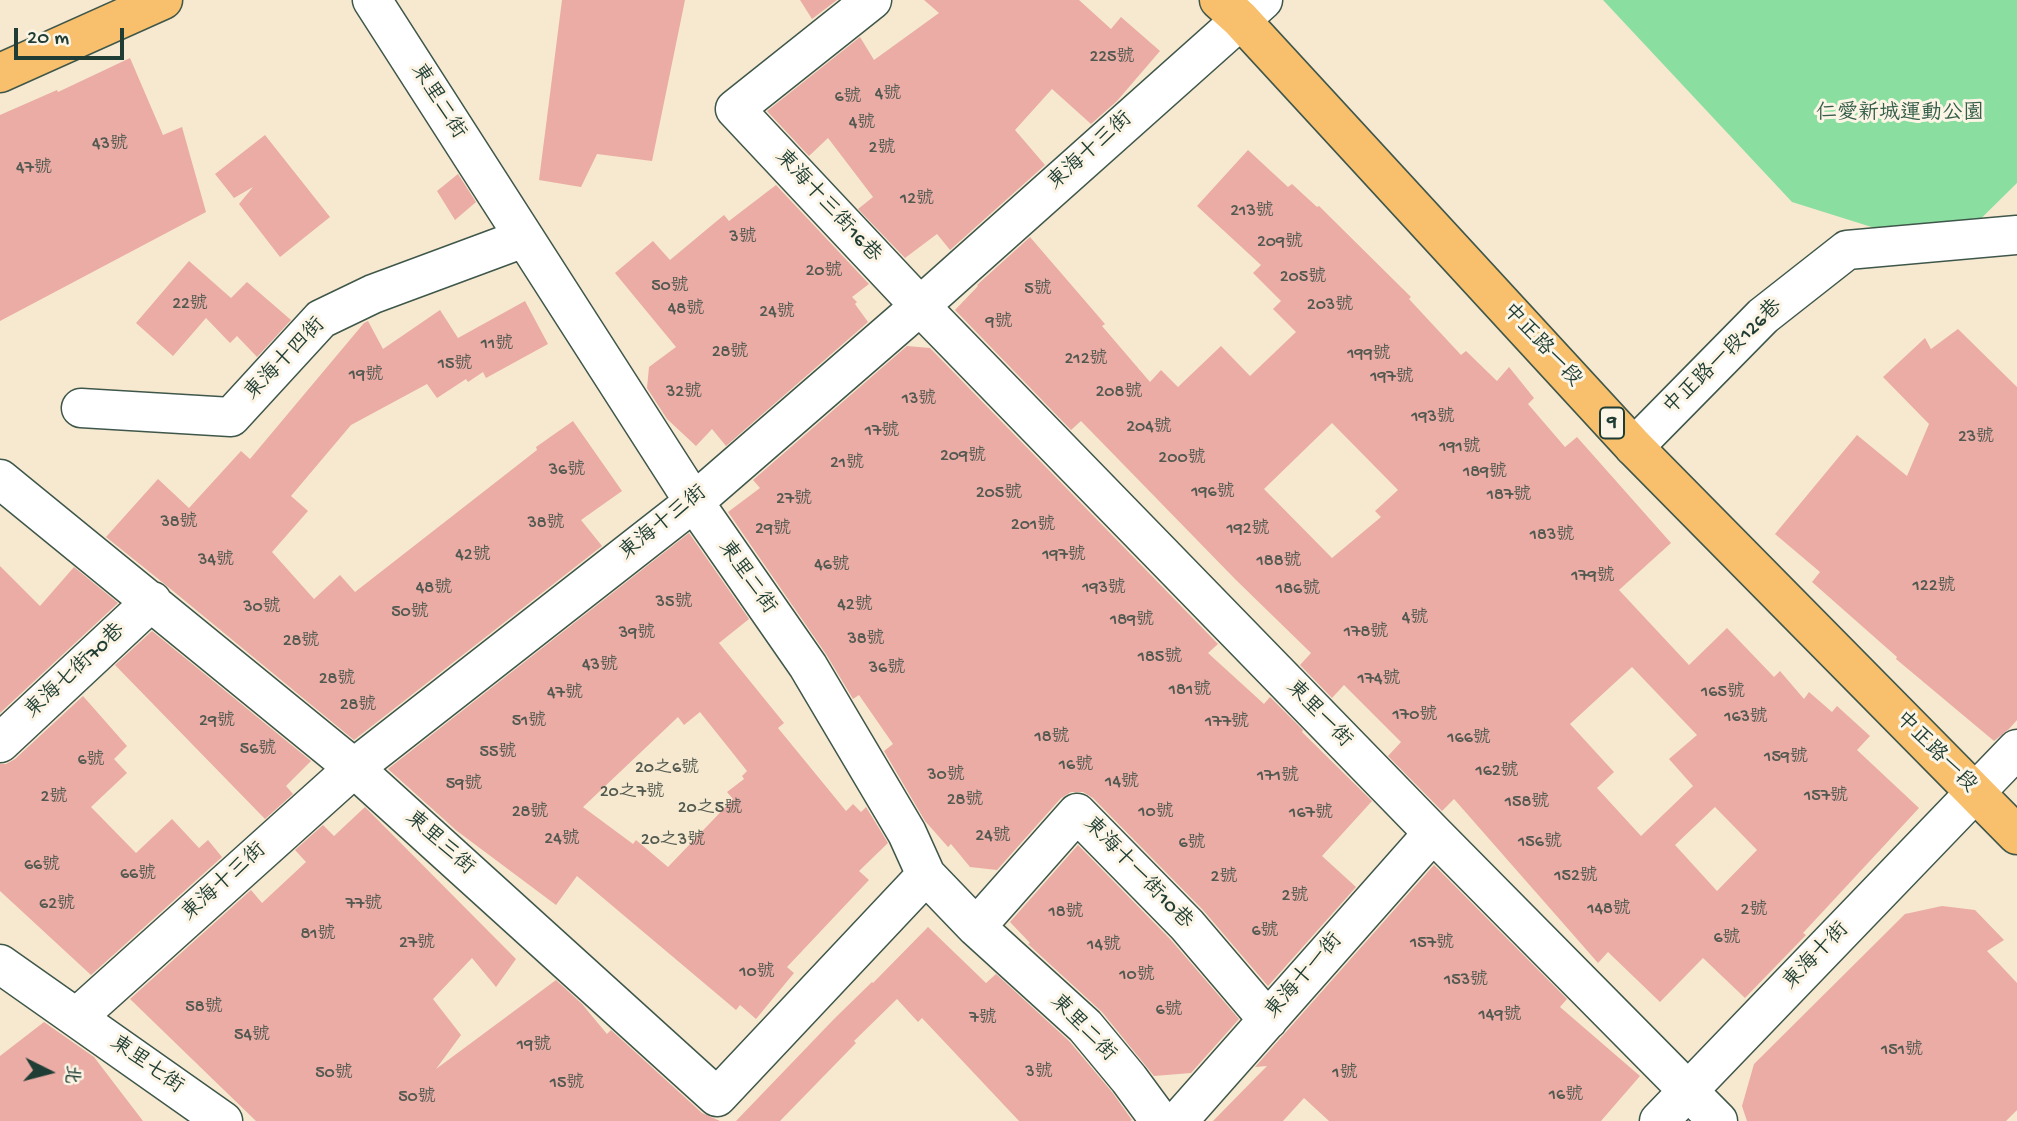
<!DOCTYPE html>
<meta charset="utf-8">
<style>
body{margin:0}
#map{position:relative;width:2017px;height:1121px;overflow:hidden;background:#f6e9cf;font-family:"Gochi Hand","LXGW WenKai TC",sans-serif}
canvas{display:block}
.north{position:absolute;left:14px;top:1037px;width:70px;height:70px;-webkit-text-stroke:5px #fcf5e5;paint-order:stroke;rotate:96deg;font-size:19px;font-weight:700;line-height:28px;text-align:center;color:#1f3d34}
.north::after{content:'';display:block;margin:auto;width:24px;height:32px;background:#1f3d34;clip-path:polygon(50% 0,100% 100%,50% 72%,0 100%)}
.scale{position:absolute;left:14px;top:28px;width:110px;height:32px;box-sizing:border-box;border:4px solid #1f3d34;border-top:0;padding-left:9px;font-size:21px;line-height:24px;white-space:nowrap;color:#1f3d34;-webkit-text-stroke:5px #fcf5e5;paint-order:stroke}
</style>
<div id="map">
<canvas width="2017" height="1121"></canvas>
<div class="north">北</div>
<div class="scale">20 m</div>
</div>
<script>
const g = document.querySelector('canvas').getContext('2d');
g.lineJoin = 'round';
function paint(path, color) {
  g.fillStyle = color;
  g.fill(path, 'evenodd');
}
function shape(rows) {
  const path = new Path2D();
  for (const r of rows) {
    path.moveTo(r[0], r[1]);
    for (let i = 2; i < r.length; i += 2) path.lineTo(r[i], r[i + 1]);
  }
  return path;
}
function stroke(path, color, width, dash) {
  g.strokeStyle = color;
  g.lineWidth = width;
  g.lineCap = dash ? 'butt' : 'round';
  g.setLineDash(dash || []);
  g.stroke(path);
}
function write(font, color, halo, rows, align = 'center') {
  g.font = font + ' "Gochi Hand","LXGW WenKai TC",sans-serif';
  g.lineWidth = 6;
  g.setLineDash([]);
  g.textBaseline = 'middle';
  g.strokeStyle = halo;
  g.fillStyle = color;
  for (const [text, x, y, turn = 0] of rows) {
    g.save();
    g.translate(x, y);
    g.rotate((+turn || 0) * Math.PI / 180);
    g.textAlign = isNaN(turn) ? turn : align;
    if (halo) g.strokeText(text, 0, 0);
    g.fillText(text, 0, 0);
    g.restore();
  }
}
const green = shape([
 [1603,0,2017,0,2017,183,1948,251,1792,202]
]);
const building = shape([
 [562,0,685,0,652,161,597,154,581,187,539,180],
 [800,0,837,0,812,19],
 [924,0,1079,0,1111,29,1121,17,1160,51,1117,101,1091,124,1052,89,1015,130,1045,165,950,250,937,234,905,258,858,209,873,197,828,138,809,156,767,111,860,37,874,60,939,13],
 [130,58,163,135,182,127,206,212,0,321,0,115,57,90,58,92],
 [265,135,330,217,280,257,239,204,253,187,234,198,215,174],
 [1248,150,1288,187,1292,184,1317,207,1319,206,1411,297,1409,299,1461,355,1466,351,1497,381,1509,367,1534,398,1528,404,1565,447,1577,437,1671,543,1619,590,1689,665,1727,628,1774,677,1780,671,1804,699,1809,692,1832,712,1837,706,1870,736,1857,750,1919,808,1803,933,1806,935,1745,998,1703,958,1660,1002,1608,952,1598,963,1454,799,1442,811,1388,756,1401,742,1344,685,1332,698,1300,665,1311,653,1235,579,1081,421,1071,430,955,310,978,286,977,285,1030,237,1105,324,1102,326,1150,382,1161,370,1178,387,1221,346,1250,376,1296,332,1273,309,1281,301,1253,273,1261,265,1197,206],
 [1332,423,1398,490,1375,511,1381,517,1332,558,1264,489],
 [1632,667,1697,735,1669,759,1693,786,1641,836,1597,788,1614,772,1570,724],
 [1715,807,1757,850,1717,891,1675,845],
 [458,174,476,202,455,220,437,191],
 [776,185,869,284,852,297,857,302,855,304,868,322,726,446,712,429,696,446,667,419,647,388,649,367,676,347,615,273,653,241,670,260,724,215,729,221],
 [189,261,231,298,247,282,291,320,257,357,237,336,230,343,206,318,173,356,136,323],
 [525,301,548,344,486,378,483,372,468,382,466,379,437,398,427,384,351,425,291,496,308,511,272,552,314,599,340,575,355,592,537,450,536,447,573,421,622,491,581,520,602,546,354,740,167,586,106,537,158,479,189,508,241,451,250,459,364,323,368,321,383,349,440,310,458,338],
 [1958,329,2017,387,2017,720,2009,729,1994,741,1896,659,1897,657,1812,582,1820,572,1775,534,1857,435,1907,476,1929,424,1883,377,1925,338,1931,349],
 [907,346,930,348,1218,644,1208,653,1264,704,1270,697,1303,730,1302,732,1372,801,1322,856,1356,887,1268,986,1203,910,1093,798,1083,792,1071,792,1061,798,997,870,970,867,951,844,948,847,925,821,884,751,893,744,859,695,853,699,826,654,728,512,760,488,753,480],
 [689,533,749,619,719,643,784,723,778,728,846,811,853,804,861,812,866,807,888,843,859,871,869,880,787,967,794,973,756,1019,740,1005,736,1010,577,876,556,905,457,831,388,769],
 [700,712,747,771,742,776,744,779,727,792,733,799,668,867,636,840,633,844,583,807,678,717,684,725],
 [0,566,40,606,74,567,118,603,0,713],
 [152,631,311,761,286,786,293,794,265,819,115,665],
 [83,696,127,746,114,759,127,773,91,807,136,853,172,819,199,848,208,840,222,857,91,975,0,891,0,764,6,764,15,759],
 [365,807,516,959,496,987,472,958,433,999,461,1035,436,1069,556,980,582,1004,607,1034,611,1030,702,1113,720,1121,256,1121,130,999,251,890,262,903,306,862,295,850,323,825,334,836],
 [1078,845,1171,940,1239,1019,1191,1073,1154,1076,1102,1012,1028,944,1030,943,1010,922],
 [1434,865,1567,999,1560,1007,1640,1076,1601,1121,1329,1121,1304,1098,1283,1121,1213,1121,1267,1066,1255,1067],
 [1942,906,1975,910,2004,940,1987,951,2017,983,2017,1110,2006,1121,1747,1121,1742,1106,1754,1064,1905,914],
 [928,927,986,983,996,974,1069,1041,1112,1092,1132,1120,1130,1121,1019,1121,922,1018,918,1022,897,999,854,1041,856,1043,780,1121,736,1121,835,1018,872,982,873,983],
 [44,1022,94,1057,143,1121,0,1121,0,1056]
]);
const minor = shape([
 [372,0,694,502,808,666,907,833,926,875,976,927,1085,1026,1129,1079,1160,1121],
 [872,0,735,109,920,306,1433,833,1718,1121],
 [81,408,231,417,321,319,373,294,524,238],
 [1634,447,1763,316,1847,250,2017,235],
 [0,479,354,768,717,1097,926,875],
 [0,743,152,601],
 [976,927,1077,813,1187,925,1268,1020],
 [0,964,223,1121],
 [77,1017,354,768,694,502,920,306,1263,0],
 [1178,1121,1433,833],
 [1659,1121,2017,749]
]);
const major = shape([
 [1219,0,1240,19,1634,447,2017,835],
 [0,73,163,0]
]);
const numberNames = [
 ["225號",1112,58],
 ["4號",888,95],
 ["6號",848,98],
 ["4號",862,124],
 ["43號",110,145],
 ["2號",882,149],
 ["47號",34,169],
 ["12號",917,200],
 ["213號",1252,212],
 ["3號",743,238],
 ["209號",1280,243],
 ["20號",824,272],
 ["205號",1303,278],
 ["50號",670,287],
 ["5號",1038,290],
 ["22號",190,305],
 ["203號",1330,306],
 ["48號",686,310],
 ["24號",777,313],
 ["9號",999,323],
 ["11號",497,345],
 ["28號",730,353],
 ["199號",1369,355],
 ["212號",1086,360],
 ["15號",455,365],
 ["19號",366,376],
 ["197號",1392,378],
 ["32號",684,393],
 ["208號",1119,393],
 ["13號",919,400],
 ["193號",1433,418],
 ["204號",1149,428],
 ["17號",882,432],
 ["23號",1976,438],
 ["191號",1460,448],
 ["209號",963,457],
 ["200號",1182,459],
 ["21號",847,464],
 ["36號",567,471],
 ["189號",1485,473],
 ["196號",1213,493],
 ["205號",999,494],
 ["187號",1509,496],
 ["27號",794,500],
 ["38號",179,523],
 ["38號",546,524],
 ["201號",1033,526],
 ["29號",773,530],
 ["192號",1248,530],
 ["183號",1552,536],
 ["42號",473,556],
 ["197號",1064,556],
 ["34號",216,561],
 ["188號",1279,562],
 ["46號",832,566],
 ["179號",1593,577],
 ["122號",1934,587],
 ["48號",434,589],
 ["193號",1104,589],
 ["186號",1298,590],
 ["35號",674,603],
 ["42號",855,606],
 ["30號",262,608],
 ["50號",410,613],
 ["4號",1415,619],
 ["189號",1132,621],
 ["178號",1366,633],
 ["39號",637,634],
 ["38號",866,640],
 ["28號",301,642],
 ["185號",1160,658],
 ["43號",600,666],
 ["36號",887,669],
 ["28號",337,680],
 ["174號",1379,680],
 ["181號",1190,691],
 ["165號",1723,693],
 ["47號",565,694],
 ["28號",358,706],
 ["170號",1415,716],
 ["163號",1746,718],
 ["29號",217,722],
 ["51號",529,722],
 ["177號",1227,723],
 ["18號",1052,738],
 ["166號",1469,739],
 ["56號",258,750],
 ["55號",498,753],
 ["159號",1786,758],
 ["6號",91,761],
 ["16號",1076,766],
 ["20之6號",667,769],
 ["162號",1497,772],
 ["30號",946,776],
 ["171號",1278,777],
 ["14號",1122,783],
 ["59號",464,785],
 ["20之7號",632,793],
 ["157號",1826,797],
 ["2號",54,798],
 ["28號",965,801],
 ["158號",1527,803],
 ["20之5號",710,809],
 ["28號",530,813],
 ["10號",1156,813],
 ["167號",1311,814],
 ["24號",993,837],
 ["24號",562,840],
 ["20之3號",673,841],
 ["156號",1540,843],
 ["6號",1192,844],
 ["66號",42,866],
 ["66號",138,875],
 ["152號",1576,877],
 ["2號",1224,878],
 ["2號",1295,897],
 ["62號",57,905],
 ["77號",364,905],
 ["148號",1609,910],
 ["2號",1754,911],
 ["18號",1066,913],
 ["6號",1265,932],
 ["81號",318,935],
 ["6號",1727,939],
 ["27號",417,944],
 ["157號",1432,944],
 ["14號",1104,946],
 ["10號",757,973],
 ["10號",1137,976],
 ["153號",1466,981],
 ["58號",204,1008],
 ["6號",1169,1011],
 ["149號",1500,1016],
 ["7號",983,1019],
 ["54號",252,1036],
 ["19號",534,1046],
 ["151號",1902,1051],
 ["3號",1039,1073],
 ["50號",334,1074],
 ["1號",1345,1074],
 ["15號",567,1084],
 ["16號",1566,1096],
 ["50號",417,1098]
];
const shields = [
 [1612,423,24]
];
const shieldNames = [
 ["9",1612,423]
];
const streetNames = [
 ["東里二街",437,102,58],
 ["東海十三街",1091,152,-42],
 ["東海十三街16巷",827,207,47],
 ["中正路一段",1541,346,47],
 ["中正路一段126巷",1724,358,-44],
 ["東海十四街",286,360,-46],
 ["東海十三街",664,524,-39],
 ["東里二街",746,578,55],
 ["東海七街70巷",76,672,-43],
 ["東里一街",1318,715,46],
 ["中正路一段",1935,753,45],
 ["東里三街",439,844,42],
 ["東海十一街10巷",1137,874,46],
 ["東海十三街",225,883,-42],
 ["東海十街",1817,957,-46],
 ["東海十一街",1305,977,-49],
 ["東里二街",1082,1029,46],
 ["東里七街",146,1066,35]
];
const parkNames = [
 ["仁愛新城運動公園",1900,115]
];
paint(green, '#8adea0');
paint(building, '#eaaca5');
stroke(minor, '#3f574b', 41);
stroke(major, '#3f574b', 41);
stroke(minor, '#fff', 38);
stroke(major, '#f8bf6c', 38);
write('18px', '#525950', null, numberNames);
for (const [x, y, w] of shields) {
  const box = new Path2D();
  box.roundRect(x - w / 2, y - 15.5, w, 31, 5);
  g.fillStyle = '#fcf5e5';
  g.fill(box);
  stroke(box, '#1f3d34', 2);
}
write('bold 19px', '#1f3d34', null, shieldNames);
write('21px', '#1f3d34', '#fcf5e5', streetNames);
write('21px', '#345d4a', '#fcf5e5', parkNames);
</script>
